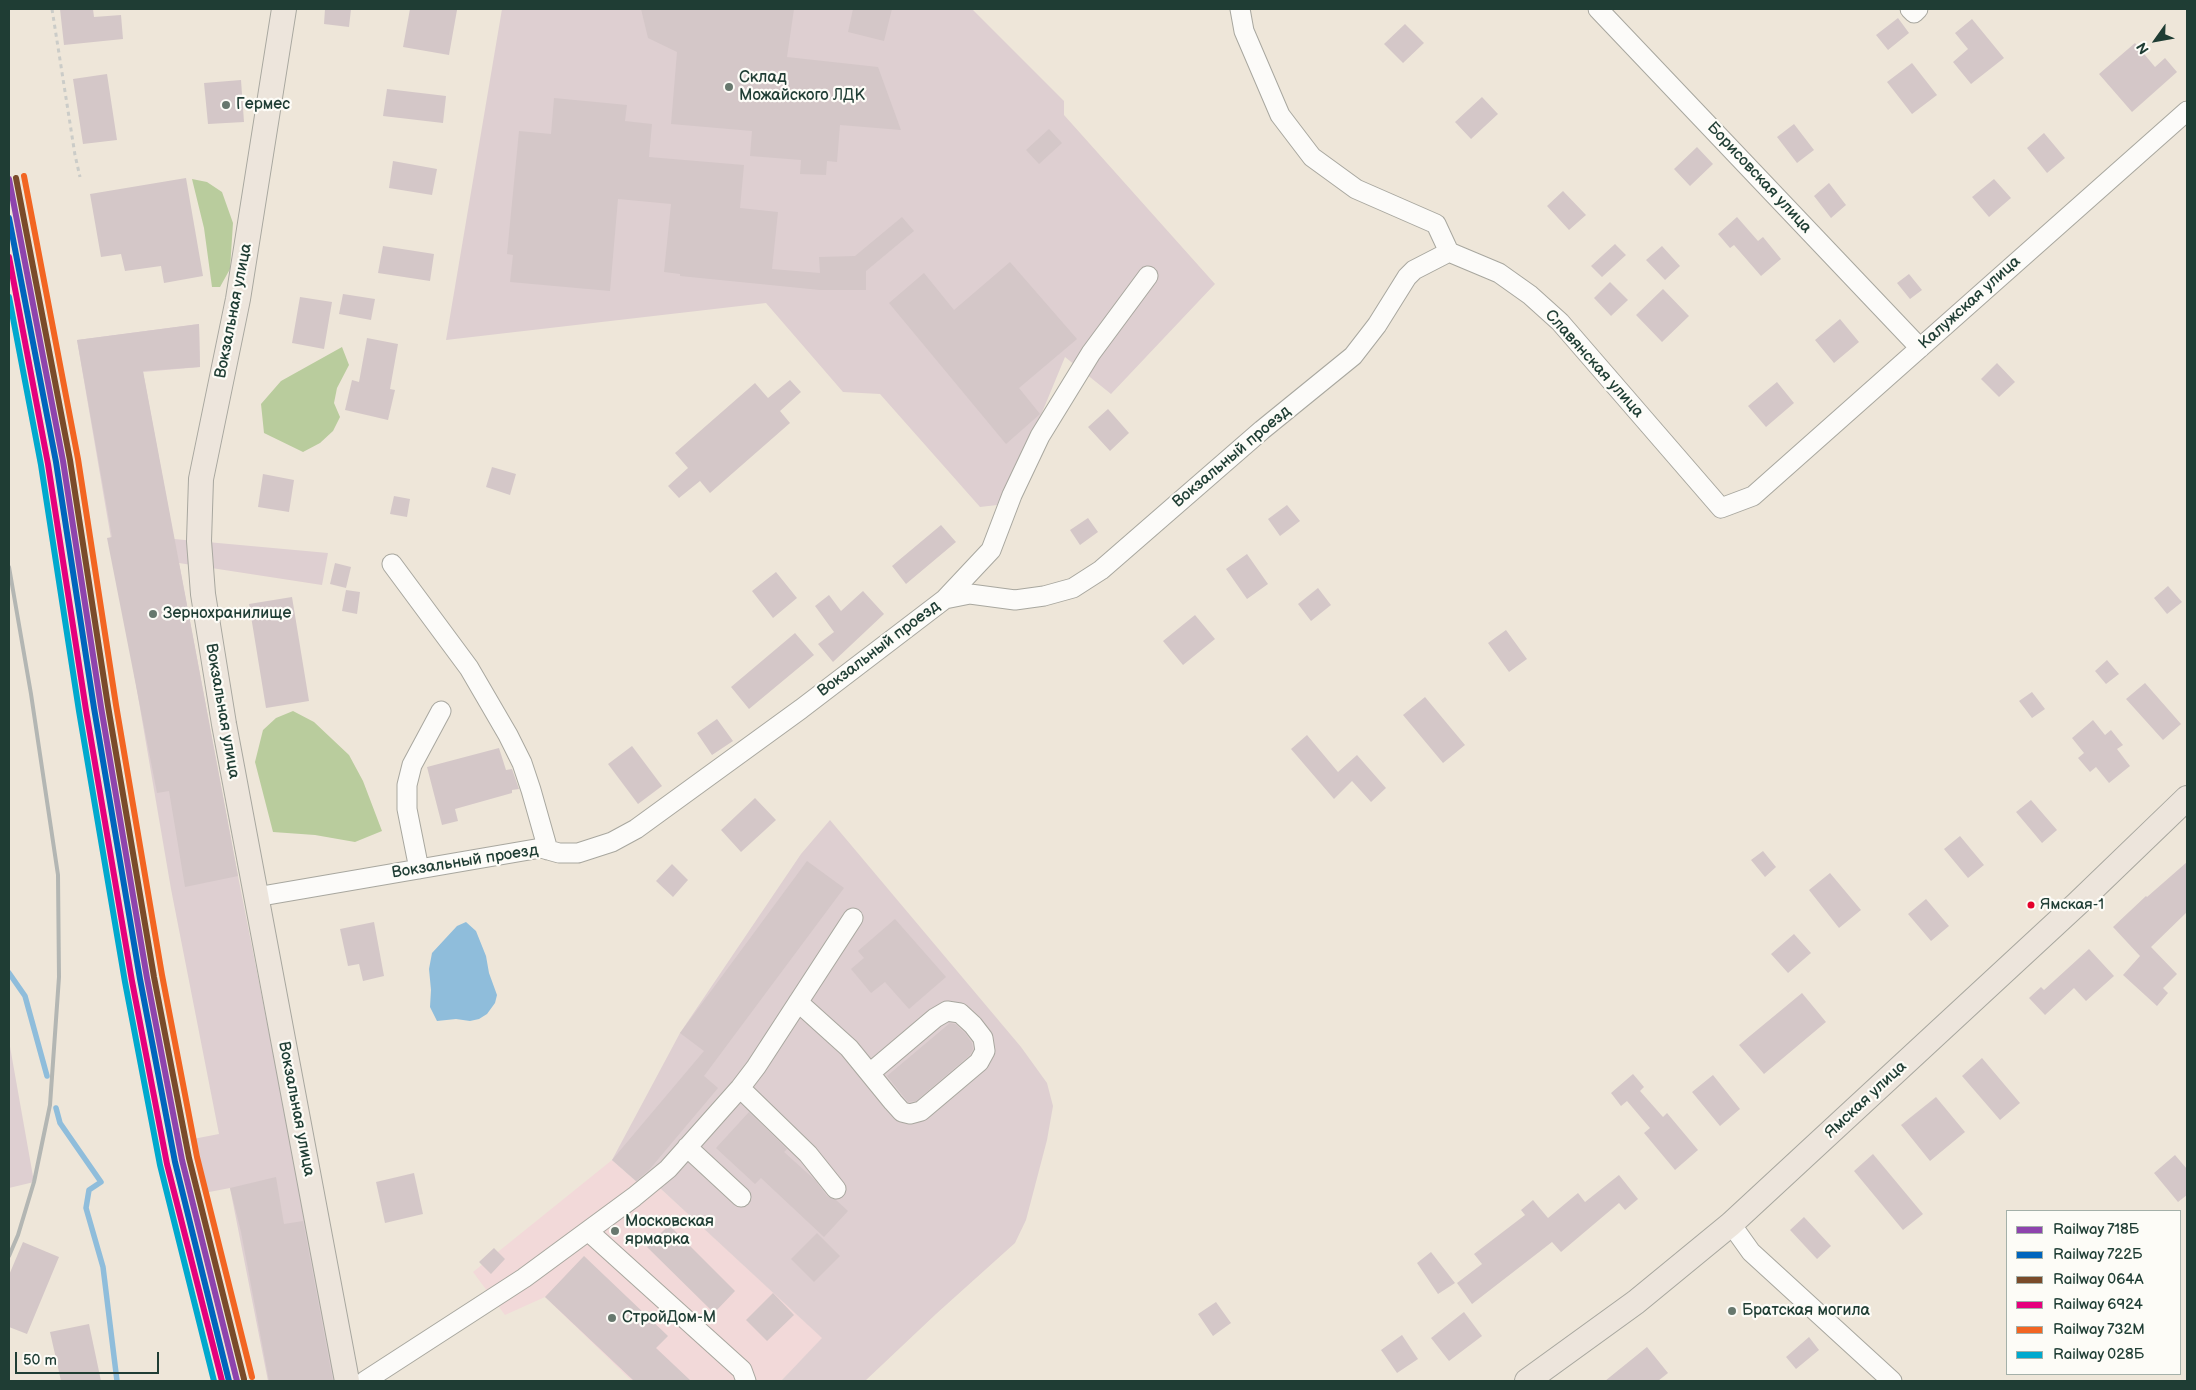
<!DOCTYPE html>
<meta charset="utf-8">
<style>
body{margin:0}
#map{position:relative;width:2196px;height:1390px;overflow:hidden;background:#eee6d9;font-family:"Balsamiq Sans",sans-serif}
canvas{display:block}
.frame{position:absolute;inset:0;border:10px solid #1f3d34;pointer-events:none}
.legend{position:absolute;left:2006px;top:1210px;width:175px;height:165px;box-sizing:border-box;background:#fdfcf7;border:1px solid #a4b0a9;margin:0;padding:6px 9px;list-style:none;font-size:15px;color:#1f3d34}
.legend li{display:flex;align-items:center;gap:10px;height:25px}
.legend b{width:25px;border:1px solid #a4b0a9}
.north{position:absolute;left:2131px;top:15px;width:50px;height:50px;-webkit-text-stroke:4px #fdfcf7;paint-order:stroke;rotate:238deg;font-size:14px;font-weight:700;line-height:20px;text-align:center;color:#1f3d34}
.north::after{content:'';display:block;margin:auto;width:18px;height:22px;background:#1f3d34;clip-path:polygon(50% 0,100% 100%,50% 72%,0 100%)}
.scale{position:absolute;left:15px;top:1352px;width:144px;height:22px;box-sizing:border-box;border:2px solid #1f3d34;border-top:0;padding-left:6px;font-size:15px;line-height:18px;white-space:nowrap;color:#1f3d34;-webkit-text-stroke:4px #fdfcf7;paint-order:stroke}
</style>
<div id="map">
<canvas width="2196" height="1390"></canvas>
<div class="frame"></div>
<ul class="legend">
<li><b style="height:6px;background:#8e44ad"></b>Railway 718Б</li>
<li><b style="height:6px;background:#0065bd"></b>Railway 722Б</li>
<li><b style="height:6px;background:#7a4b2a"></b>Railway 064А</li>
<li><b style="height:6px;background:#e5007d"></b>Railway 6924</li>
<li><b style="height:6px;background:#f26522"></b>Railway 732М</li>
<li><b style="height:6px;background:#00a9ce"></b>Railway 028Б</li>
</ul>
<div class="north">N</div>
<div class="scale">50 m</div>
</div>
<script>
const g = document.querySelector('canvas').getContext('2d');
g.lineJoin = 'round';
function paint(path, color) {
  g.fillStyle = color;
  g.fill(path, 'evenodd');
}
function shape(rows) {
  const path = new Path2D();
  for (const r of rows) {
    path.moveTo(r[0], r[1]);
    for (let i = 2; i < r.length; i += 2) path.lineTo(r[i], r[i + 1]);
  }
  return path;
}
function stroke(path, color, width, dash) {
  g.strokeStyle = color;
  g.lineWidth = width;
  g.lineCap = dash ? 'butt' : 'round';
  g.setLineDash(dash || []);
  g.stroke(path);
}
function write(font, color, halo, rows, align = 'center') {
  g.font = font + ' "Balsamiq Sans",sans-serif';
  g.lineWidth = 4.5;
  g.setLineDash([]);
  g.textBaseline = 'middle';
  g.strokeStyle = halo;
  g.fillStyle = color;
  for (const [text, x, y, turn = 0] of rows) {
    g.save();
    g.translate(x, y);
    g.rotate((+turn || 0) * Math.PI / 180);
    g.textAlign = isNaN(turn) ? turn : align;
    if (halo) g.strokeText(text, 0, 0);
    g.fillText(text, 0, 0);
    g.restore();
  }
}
const built = shape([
 [612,1160,638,1183,661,1189,823,1338,781,1381,632,1381,545,1297,505,1315,473,1272]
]);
const industrial = shape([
 [502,9,972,9,1064,101,1064,115,1215,284,1111,394,1065,357,1041,415,997,505,980,507,880,394,843,392,766,303,446,340],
 [199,324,200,367,143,372,174,539,328,553,322,585,179,563,238,876,338,1381,268,1381,230,1188,204,1193,193,1139,219,1134,171,889,77,340],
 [830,820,1021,1047,1047,1083,1053,1106,1047,1140,1026,1220,1015,1243,936,1314,865,1381,781,1381,822,1338,661,1189,638,1183,612,1160,680,1033,801,854],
 [9,1041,34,1182,9,1188]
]);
const forest = shape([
 [192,179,207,182,222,192,233,223,230,269,220,287,212,287,204,228],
 [342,347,349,365,337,388,334,403,340,417,333,431,320,443,303,452,264,433,261,404,281,381],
 [293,711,314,722,349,755,363,781,382,831,355,842,315,835,273,832,255,762,263,730,276,718]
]);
const water = shape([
 [466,922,476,931,486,956,489,973,497,995,495,1003,487,1014,479,1019,470,1021,456,1019,437,1021,430,1007,431,990,429,969,432,953,457,926]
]);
const stream = shape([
 [9,973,25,996,47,1076],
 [56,1108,60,1123,101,1182,89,1190,86,1208,103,1267,117,1381]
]);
const building = shape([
 [60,9,93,9,94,17,121,15,123,39,64,45],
 [325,9,351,9,349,27,324,24],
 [410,9,457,10,449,55,403,47],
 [641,9,794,9,787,57,878,67,901,130,840,125,837,162,827,161,826,175,800,174,801,160,750,156,752,131,671,124,677,52,648,38],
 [853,9,892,9,884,41,848,32],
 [1898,18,1909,33,1888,50,1876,35],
 [1972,19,2004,58,1971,84,1953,62,1968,49,1955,33],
 [1405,24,1424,43,1403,63,1384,44],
 [2135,43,2155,67,2165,58,2177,72,2132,112,2099,74],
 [1912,63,1937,95,1912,114,1887,82],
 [107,74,117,140,83,144,73,79],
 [241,80,244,122,208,124,204,83],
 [387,89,446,96,443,123,383,116],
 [1482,97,1498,114,1471,139,1455,122],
 [554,98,627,105,625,121,652,124,649,157,744,165,740,208,778,212,772,269,820,273,819,257,855,256,902,217,914,231,866,271,866,290,820,290,680,276,680,274,664,272,671,204,618,199,610,291,510,282,513,255,507,254,519,131,551,134],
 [1794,124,1814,150,1797,163,1777,137],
 [1049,129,1062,143,1039,164,1026,150],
 [2044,133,2065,158,2047,173,2027,148],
 [1697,147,1713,164,1690,186,1674,169],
 [393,161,437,169,432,195,389,188],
 [186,178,203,276,164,283,161,266,125,271,121,254,101,257,90,194],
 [1994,179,2011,198,1989,217,1972,197],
 [1829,183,1846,205,1831,218,1814,196],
 [1563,191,1586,215,1569,230,1547,206],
 [1737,217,1758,241,1763,237,1781,259,1761,276,1734,245,1730,248,1718,234],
 [1615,244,1626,255,1602,277,1591,266],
 [383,246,434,254,430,281,378,273],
 [1662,246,1680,266,1665,280,1646,260],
 [1010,262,1077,339,1019,388,1040,414,1006,444,889,303,924,273,954,310],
 [1909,274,1922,290,1910,299,1897,283],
 [1610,282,1628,300,1611,316,1594,298],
 [1663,289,1689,316,1662,342,1636,315],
 [343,294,375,299,371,320,339,314],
 [300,297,332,302,324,349,292,343],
 [1840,319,1859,342,1834,363,1815,340],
 [199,324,200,367,143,371,238,876,185,887,169,791,157,793,107,538,112,537,77,340],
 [367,338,398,344,390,389,395,390,388,420,345,410,352,380,359,382],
 [1997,363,2015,382,1999,397,1981,379],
 [790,380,801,392,780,411,790,423,710,493,700,481,679,498,668,486,688,468,675,453,755,383,768,398],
 [1777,382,1794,403,1766,427,1748,406],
 [1108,409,1129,433,1110,451,1088,427],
 [492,467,516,474,510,495,486,487],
 [263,474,294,480,289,512,258,507],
 [394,496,410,499,407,517,390,514],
 [1287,505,1300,521,1280,536,1268,519],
 [1088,518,1098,532,1080,545,1070,530],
 [941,525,956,542,906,584,892,566],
 [1247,554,1268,584,1247,599,1226,569],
 [335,563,351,567,346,588,330,584],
 [776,572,797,598,773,618,752,591],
 [2168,586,2182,602,2167,614,2154,598],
 [1318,588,1331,605,1311,621,1298,604],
 [346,590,360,592,357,614,342,611],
 [863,591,884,614,833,662,818,644,834,632,815,606,829,595,841,611],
 [292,597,309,701,266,708,249,604],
 [1195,615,1215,639,1183,665,1163,641],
 [1506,630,1527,659,1509,672,1488,643],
 [795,633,814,655,749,709,731,687],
 [2107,660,2119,674,2106,684,2095,671],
 [2145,683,2181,724,2163,740,2126,699],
 [2032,692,2045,709,2032,718,2019,701],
 [1425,697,1465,745,1443,763,1403,715],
 [717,719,733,741,712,755,697,733],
 [2093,720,2105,735,2111,730,2123,745,2117,749,2130,766,2109,783,2096,767,2090,772,2078,758,2084,753,2072,738],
 [1307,735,1338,772,1357,755,1386,788,1371,802,1352,781,1334,799,1291,749],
 [632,746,662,786,638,804,608,764],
 [499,748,506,770,512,769,519,789,512,790,512,793,455,809,458,821,442,825,427,767],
 [755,798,776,820,741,852,721,830],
 [2031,800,2057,830,2042,843,2016,812],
 [1960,836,1984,865,1968,878,1944,849],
 [1763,851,1776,867,1765,877,1751,860],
 [807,861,844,888,704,1076,718,1088,649,1170,636,1181,612,1160,704,1051,680,1033],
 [2187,862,2187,912,2151,947,2177,974,2163,988,2168,993,2157,1006,2123,975,2140,956,2113,927,2146,896,2147,897],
 [672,864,688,880,673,897,656,881],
 [1830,873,1861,910,1839,928,1809,890],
 [1926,899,1949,926,1931,941,1908,914],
 [895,919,946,977,909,1009,885,982,871,993,851,969,864,958,858,951],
 [374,922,384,976,363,981,359,964,348,966,340,929],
 [1794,934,1811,953,1788,973,1771,954],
 [2089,949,2114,976,2086,1001,2074,988,2045,1015,2029,998,2041,987,2044,990],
 [1802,993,1826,1022,1764,1074,1739,1045],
 [950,1023,955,1024,965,1033,972,1043,973,1049,970,1055,916,1101,908,1102,887,1076],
 [1982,1058,2020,1103,2000,1120,1962,1076],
 [1633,1074,1644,1087,1640,1091,1663,1117,1667,1113,1698,1150,1675,1170,1644,1133,1650,1128,1627,1101,1621,1106,1611,1093],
 [1713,1075,1740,1109,1720,1126,1692,1092],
 [1936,1097,1965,1132,1930,1161,1901,1125],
 [749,1112,787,1149,784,1152,815,1180,827,1196,836,1200,848,1211,824,1237,761,1178,755,1184,716,1148],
 [1873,1154,1923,1214,1903,1230,1854,1171],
 [2175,1155,2187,1169,2187,1195,2178,1202,2154,1173],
 [414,1173,423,1214,385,1223,376,1182],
 [1619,1175,1638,1199,1625,1210,1619,1203,1561,1252,1552,1242,1472,1304,1457,1283,1482,1264,1474,1254,1525,1215,1521,1210,1533,1200,1548,1218,1578,1193,1585,1202],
 [276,1177,284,1224,303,1221,333,1381,269,1381,241,1232,230,1188],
 [1804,1217,1831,1246,1817,1259,1790,1230],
 [669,1225,735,1291,714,1313,647,1247],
 [817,1233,840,1256,814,1282,791,1259],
 [23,1242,59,1257,27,1334,9,1327,9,1275],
 [494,1248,505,1259,491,1274,479,1262],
 [1431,1252,1455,1283,1438,1294,1417,1263],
 [584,1256,668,1336,656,1348,691,1381,634,1381,545,1297],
 [773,1293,794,1315,767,1341,746,1320],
 [1216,1302,1231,1323,1213,1336,1198,1314],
 [1464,1312,1482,1336,1449,1361,1431,1338],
 [89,1324,101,1381,61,1381,50,1332],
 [1402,1335,1418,1359,1397,1373,1381,1350],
 [1809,1337,1819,1350,1796,1369,1786,1357],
 [1647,1347,1668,1373,1658,1381,1605,1381]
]);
const path = shape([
 [52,9,75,155,80,177]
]);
const minor = shape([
 [1240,9,1244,31,1280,115,1312,157,1356,189,1436,224,1449,252,1499,273,1530,295,1560,322,1721,508,1753,496,2187,111],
 [1598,9,1920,348],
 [1910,9,1914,13,1918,9],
 [392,564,469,668,508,735,522,763,531,790,548,850],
 [945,599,991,550,1012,495,1040,436,1091,353,1148,276],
 [419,869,407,809,407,785,412,765,441,711],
 [256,897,541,848,559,853,578,853,612,842,636,829,801,709,945,599,970,594,1015,600,1044,596,1073,588,1101,570,1262,430,1353,356,1377,325,1407,277,1414,270,1449,252],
 [798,1002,849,1048,893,1102,902,1112,910,1114,921,1111,979,1062,985,1051,983,1038,973,1025,960,1013,947,1011,935,1018,870,1073],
 [740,1088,808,1154,836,1189],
 [687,1147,741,1197],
 [1731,1224,1751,1252,1892,1381],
 [588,1231,742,1370,746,1381],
 [365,1381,524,1278,634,1197,668,1169,740,1088,756,1067,853,918]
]);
const major = shape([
 [284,9,238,299,201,479,199,541,203,594,224,724,347,1381],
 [1527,1381,1636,1302,1731,1224,2077,904,2187,798]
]);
const rail = shape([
 [9,567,31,694,58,875,59,977,50,1105,34,1182,18,1235,9,1256]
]);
const rail1 = shape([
 [9,179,63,461,101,707,147,978,182,1160,237,1381]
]);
const rail2 = shape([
 [9,218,56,462,94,708,140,979,175,1162,229,1381]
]);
const rail3 = shape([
 [16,178,70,460,108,706,154,977,189,1158,244,1379]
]);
const rail4 = shape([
 [9,257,48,464,86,710,132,981,167,1164,222,1381]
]);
const rail5 = shape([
 [24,176,78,459,116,705,162,975,197,1157,252,1377]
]);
const rail6 = shape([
 [9,297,41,465,79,711,125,982,160,1165,214,1381]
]);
const markers = [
 [729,87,5,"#67786e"],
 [226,105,5,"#67786e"],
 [153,614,5,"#67786e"],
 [2031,905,4.5,"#e4002b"],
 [615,1231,5,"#67786e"],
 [1732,1311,5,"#67786e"],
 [612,1318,5,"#67786e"]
];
const busNames = [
 ["Ямская-1",2040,905]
];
const poiNames = [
 ["Склад",739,78],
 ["Можайского ЛДК",739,96],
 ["Гермес",236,105],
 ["Зернохранилище",163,614],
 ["Московская",625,1222],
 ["ярмарка",625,1240],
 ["Братская могила",1742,1311],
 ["СтройДом-М",622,1318]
];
const streetNames = [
 ["Борисовская улица",1759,178,47],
 ["Калужская улица",1970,303,-42],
 ["Вокзальная улица",234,311,-79],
 ["Славянская улица",1594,364,48],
 ["Вокзальный проезд",1232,457,-40],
 ["Вокзальный проезд",879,649,-37],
 ["Вокзальная улица",222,711,80],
 ["Вокзальный проезд",465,862,-9],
 ["Ямская улица",1866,1100,-43],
 ["Вокзальная улица",296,1109,79]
];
paint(built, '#f2d9d9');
paint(industrial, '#decfd1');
paint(forest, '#b9cc9d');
paint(water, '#8fbddb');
stroke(stream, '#8fbddb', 5.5);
paint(building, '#d4c7c8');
stroke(minor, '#a8a79f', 21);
stroke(major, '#a8a79f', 26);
stroke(path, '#cbccc8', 3, [4, 4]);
stroke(minor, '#fcfbf9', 19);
stroke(major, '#ede5dc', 24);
stroke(rail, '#b3b6b3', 4);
stroke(rail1, '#8e44ad', 6);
stroke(rail2, '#0065bd', 6);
stroke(rail3, '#7a4b2a', 6);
stroke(rail4, '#e5007d', 6);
stroke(rail5, '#f26522', 6);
stroke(rail6, '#00a9ce', 6);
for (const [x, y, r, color] of markers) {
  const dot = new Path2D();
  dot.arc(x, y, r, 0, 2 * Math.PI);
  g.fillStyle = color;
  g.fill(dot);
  stroke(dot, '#fdfcf7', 2);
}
write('15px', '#1f3d34', '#fdfcf7', busNames, 'left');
write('16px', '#1f3d34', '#fdfcf7', poiNames, 'left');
write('16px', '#1f3d34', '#fdfcf7', streetNames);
</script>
